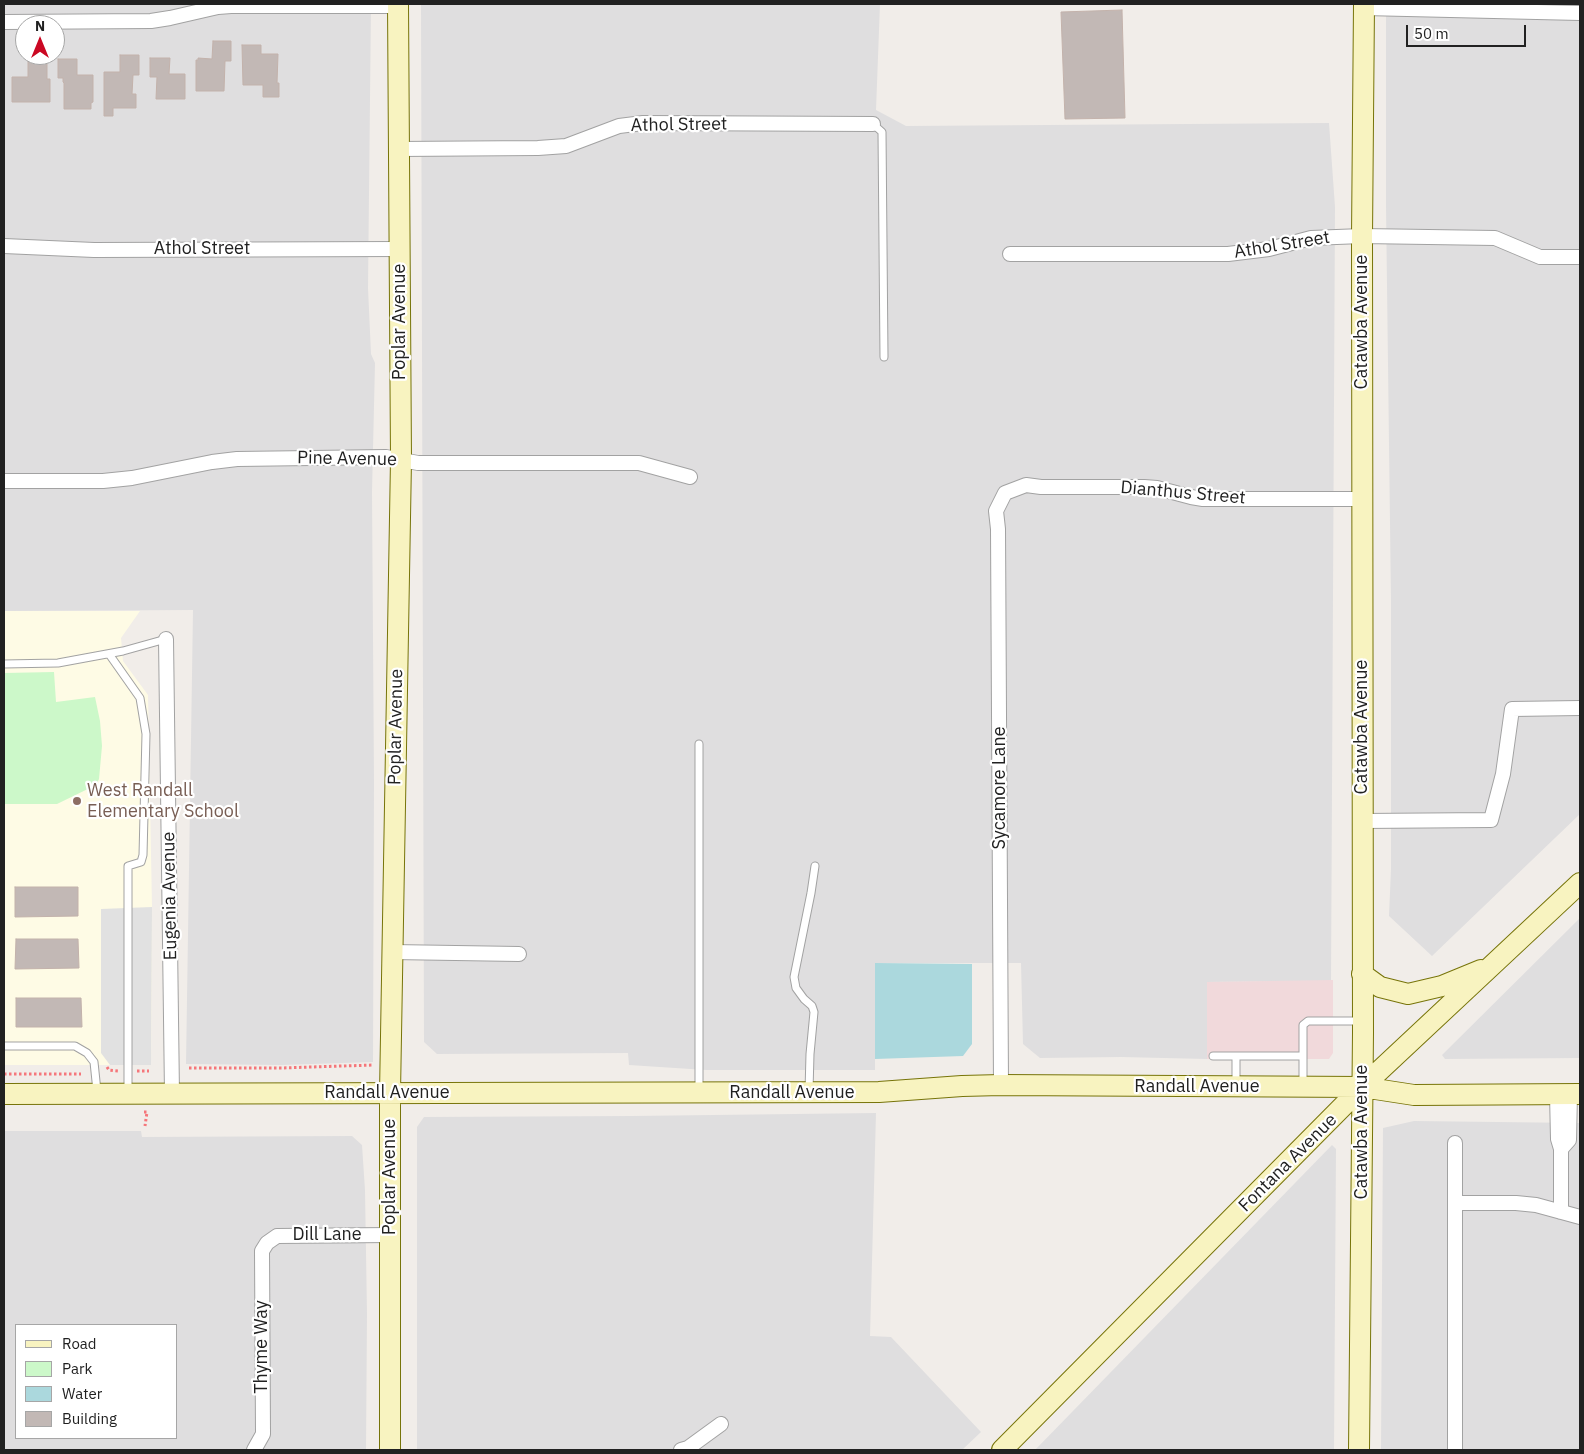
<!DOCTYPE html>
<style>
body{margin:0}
#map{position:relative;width:1584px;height:1454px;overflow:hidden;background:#f1ede9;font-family:"IBM Plex Sans",sans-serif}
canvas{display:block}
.frame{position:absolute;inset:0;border:5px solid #212121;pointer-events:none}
.legend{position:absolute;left:15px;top:1324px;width:162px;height:115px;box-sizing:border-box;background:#fff;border:1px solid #a6a6a6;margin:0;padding:6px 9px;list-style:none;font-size:15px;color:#212121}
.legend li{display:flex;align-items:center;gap:10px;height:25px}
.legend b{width:25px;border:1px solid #a6a6a6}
.north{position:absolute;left:15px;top:15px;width:50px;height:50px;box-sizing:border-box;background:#fff;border:1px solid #a6a6a6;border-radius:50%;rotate:0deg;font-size:14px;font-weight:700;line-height:20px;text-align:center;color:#212121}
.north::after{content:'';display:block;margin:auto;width:18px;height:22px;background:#cb0823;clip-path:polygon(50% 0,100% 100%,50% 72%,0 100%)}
.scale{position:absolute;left:1406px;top:25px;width:120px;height:22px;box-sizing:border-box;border:2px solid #212121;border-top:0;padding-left:6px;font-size:15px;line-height:18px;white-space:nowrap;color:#212121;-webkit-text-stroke:4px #fff;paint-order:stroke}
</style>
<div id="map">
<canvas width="1584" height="1454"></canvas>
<div class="frame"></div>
<ul class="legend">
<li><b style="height:6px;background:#f8f3c0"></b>Road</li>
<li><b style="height:14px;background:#ccf8c9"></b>Park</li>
<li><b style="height:14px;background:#abd8dd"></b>Water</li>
<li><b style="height:14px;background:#c2b8b5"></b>Building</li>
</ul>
<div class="north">N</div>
<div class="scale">50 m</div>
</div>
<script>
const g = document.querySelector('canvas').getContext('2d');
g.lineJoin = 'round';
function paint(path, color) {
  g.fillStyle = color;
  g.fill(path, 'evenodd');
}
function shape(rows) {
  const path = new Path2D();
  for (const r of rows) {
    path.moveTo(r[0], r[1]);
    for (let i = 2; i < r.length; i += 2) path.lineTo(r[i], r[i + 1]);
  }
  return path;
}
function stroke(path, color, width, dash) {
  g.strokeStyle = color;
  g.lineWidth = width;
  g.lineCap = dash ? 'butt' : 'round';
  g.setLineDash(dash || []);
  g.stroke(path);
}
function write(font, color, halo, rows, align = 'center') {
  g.font = font + ' "IBM Plex Sans",sans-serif';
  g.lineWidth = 4.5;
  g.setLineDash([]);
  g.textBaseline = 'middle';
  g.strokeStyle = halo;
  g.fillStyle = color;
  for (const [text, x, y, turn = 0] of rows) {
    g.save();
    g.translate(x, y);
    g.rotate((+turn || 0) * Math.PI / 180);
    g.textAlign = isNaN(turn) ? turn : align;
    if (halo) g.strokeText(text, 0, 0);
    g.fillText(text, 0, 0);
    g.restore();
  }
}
const residential = shape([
 [4,4,371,4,368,288,371,354,375,363,372,492,374,783,373,1062,281,1065,186,1064,193,610,4,611],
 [25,25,55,25,55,55,25,55],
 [421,4,880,4,876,110,906,126,1329,123,1335,207,1331,981,1207,982,1207,1059,1121,1057,1040,1058,1023,1044,1021,963,875,963,875,1070,706,1070,629,1065,628,1053,437,1054,424,1042],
 [1386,4,1580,4,1580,814,1432,956,1389,916,1391,869,1391,602,1386,206],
 [1580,918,1580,1058,1445,1059,1442,1055],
 [876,1113,870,1336,891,1337,981,1432,962,1450,417,1450,417,1127,424,1117,632,1116],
 [1414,1121,1580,1123,1580,1450,1381,1450,1383,1128],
 [4,1131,141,1131,142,1137,352,1136,362,1145,365,1190,367,1314,366,1450,4,1450],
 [16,1325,176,1325,176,1438,16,1438],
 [1332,1145,1336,1149,1334,1450,1035,1450]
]);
const commercial = shape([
 [1333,980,1333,1053,1329,1059,1207,1059,1207,982]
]);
const education = shape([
 [4,611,140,611,121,638,123,661,148,695,152,907,151,1065,4,1065]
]);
const park = shape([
 [54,672,56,702,95,697,100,721,102,746,99,779,96,785,57,804,4,804,4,673]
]);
const parking = shape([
 [152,907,151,1065,110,1065,101,1053,101,909]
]);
const water = shape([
 [875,963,972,964,972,1044,963,1056,875,1059]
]);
const building = shape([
 [1122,10,1125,118,1065,119,1061,12,1122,10],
 [213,41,231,41,231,61,225,61,224,91,196,91,196,60,198,60,198,58,212,59,213,41],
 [242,45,261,45,261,54,278,54,277,83,279,83,279,97,263,97,263,85,243,85,242,45],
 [120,55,139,55,139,75,133,75,132,94,136,94,136,108,113,108,113,116,104,116,104,72,120,72,120,55],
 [150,58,170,58,169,74,185,74,185,99,156,99,157,77,150,77,150,58],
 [58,59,77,59,77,75,93,75,93,102,91,103,91,109,64,109,64,83,63,82,63,78,58,78,58,59],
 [28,60,47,60,47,79,50,79,50,102,12,102,12,77,28,77,28,60],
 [15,887,78,887,78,916,15,917,15,887],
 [16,939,78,939,79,968,15,969,16,939],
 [16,998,81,998,82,1027,16,1027,16,998]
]);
const path = shape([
 [107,1067,109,1070,119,1071],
 [189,1068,282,1068,373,1065],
 [137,1071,149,1071],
 [4,1074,81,1074],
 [144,1112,147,1112,145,1126]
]);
const lane = shape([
 [873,124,882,132,884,357],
 [109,654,140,698,146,734,143,855,141,862,128,866,128,1091],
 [4,664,58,663,123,651,166,639],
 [699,744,699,1091],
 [4,1046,75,1046,87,1053,94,1062,97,1091],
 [1213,1056,1302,1056],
 [1236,1085,1236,1056],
 [1303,1085,1303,1025,1308,1021,1361,1021],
 [809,1091,810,1054,814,1012,812,1006,804,999,796,988,794,977,811,893,815,866]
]);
const street = shape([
 [1364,8,1580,13],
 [4,22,151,21,170,18,218,7,231,6,398,6],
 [398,149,538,148,566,146,619,126,643,123,873,124],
 [4,246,94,250,400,249],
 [1010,254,1228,254,1269,249,1311,238,1362,236,1495,238,1540,257,1580,257],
 [4,481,103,481,132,478,212,462,237,459,386,457,418,463,639,463,690,477],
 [166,639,172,1094],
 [1362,821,1491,820,1503,774,1512,709,1580,708],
 [392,952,519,954],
 [1001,1085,998,529,996,511,1005,493,1026,485,1041,487,1144,487,1157,488,1191,497,1203,499,1363,499],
 [1557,1094,1558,1139,1561,1149,1561,1212],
 [1561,1149,1569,1140,1570,1094],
 [1455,1203,1516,1203,1536,1205,1580,1217],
 [254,1450,263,1434,262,1251,267,1243,277,1236,390,1235],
 [681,1450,688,1448,721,1424],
 [1455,1450,1455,1143]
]);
const secondary = shape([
 [1362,974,1380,987,1408,994,1442,986,1481,970],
 [4,1094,879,1092,962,1086,1001,1085,1362,1087,1414,1095,1580,1094],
 [390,1450,390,1093,401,460,398,4],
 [1002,1450,1362,1087,1580,883],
 [1359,1450,1363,1032,1362,236,1364,4]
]);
const markers = [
 [77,801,5,"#8d6e63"]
];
const streetNames = [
 ["Athol Street",679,125,-1],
 ["Athol Street",1282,245,-9],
 ["Athol Street",202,249],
 ["Poplar Avenue",400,322,-90],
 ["Catawba Avenue",1362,322,-90],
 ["Pine Avenue",347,459,1],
 ["Dianthus Street",1183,493,5],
 ["Poplar Avenue",396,727,-89],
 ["Catawba Avenue",1362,727,-90],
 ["Sycamore Lane",1000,788,-90],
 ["Eugenia Avenue",170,896,-91],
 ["Randall Avenue",1197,1087],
 ["Randall Avenue",387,1093],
 ["Randall Avenue",792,1093],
 ["Catawba Avenue",1362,1132,-90],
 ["Fontana Avenue",1288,1163,-45],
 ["Poplar Avenue",390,1177,-90],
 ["Dill Lane",327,1235],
 ["Thyme Way",262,1347,-90]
];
const educationNames = [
 ["West Randall",87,791],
 ["Elementary School",87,812]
];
paint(residential, '#dfdedf');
paint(commercial, '#f1d9db');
paint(education, '#fefbe5');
paint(park, '#ccf8c9');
paint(parking, '#e1e1e1');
paint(water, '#abd8dd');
paint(building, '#c2b8b5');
stroke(building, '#c3b2ab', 1);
stroke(lane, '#a2a2a2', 9);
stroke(street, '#a2a2a2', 16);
stroke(secondary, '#777409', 22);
stroke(path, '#f5767a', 3, [2.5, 2.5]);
stroke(lane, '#fff', 7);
stroke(street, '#fff', 14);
stroke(secondary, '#f8f3c0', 20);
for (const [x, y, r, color] of markers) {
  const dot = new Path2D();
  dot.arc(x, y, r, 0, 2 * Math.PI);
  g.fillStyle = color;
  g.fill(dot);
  stroke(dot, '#fff', 2);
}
write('18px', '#212121', '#fff', streetNames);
write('18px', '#785e54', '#fff', educationNames, 'left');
</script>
